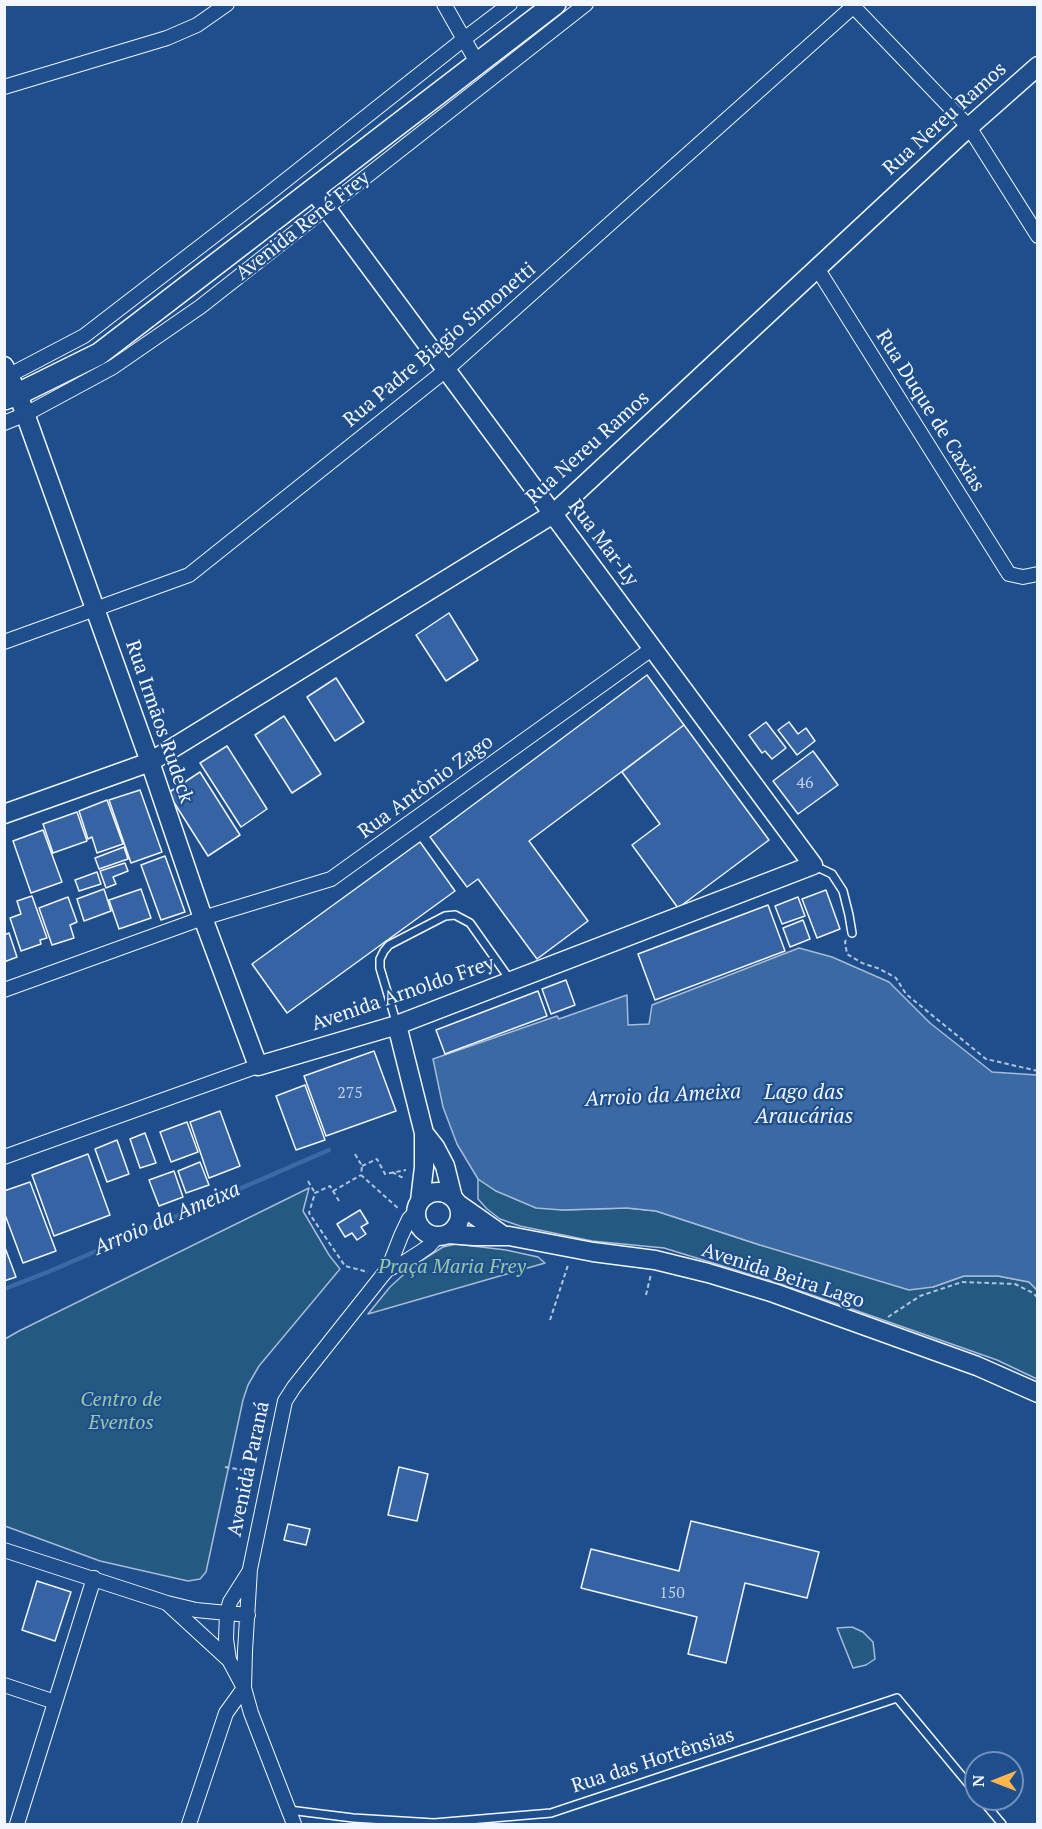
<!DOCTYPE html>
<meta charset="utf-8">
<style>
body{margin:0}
#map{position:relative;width:1042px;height:1829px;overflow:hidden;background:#1f4e8c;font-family:"PT Serif",serif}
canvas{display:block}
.frame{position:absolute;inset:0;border:6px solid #f2f6ff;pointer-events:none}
.north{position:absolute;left:964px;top:1751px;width:60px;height:60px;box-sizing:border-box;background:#1f4e8c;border:2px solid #7391ba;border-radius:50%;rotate:270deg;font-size:16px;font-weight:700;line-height:24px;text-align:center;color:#f2f6ff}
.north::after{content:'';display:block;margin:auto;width:21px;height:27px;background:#ffb74d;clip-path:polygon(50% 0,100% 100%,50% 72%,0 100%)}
</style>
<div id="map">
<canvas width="1042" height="1829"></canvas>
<div class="frame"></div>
<div class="north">N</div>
</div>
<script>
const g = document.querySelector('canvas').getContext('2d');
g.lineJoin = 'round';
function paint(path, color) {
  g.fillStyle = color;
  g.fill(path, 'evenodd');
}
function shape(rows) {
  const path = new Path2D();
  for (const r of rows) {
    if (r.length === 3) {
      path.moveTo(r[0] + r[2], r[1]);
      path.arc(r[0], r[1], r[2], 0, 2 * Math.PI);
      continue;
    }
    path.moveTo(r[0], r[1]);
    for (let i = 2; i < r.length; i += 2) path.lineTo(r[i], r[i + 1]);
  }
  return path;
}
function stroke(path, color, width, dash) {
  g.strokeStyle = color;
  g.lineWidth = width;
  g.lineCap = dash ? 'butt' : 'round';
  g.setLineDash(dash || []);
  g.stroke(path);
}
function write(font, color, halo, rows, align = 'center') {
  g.font = font + ' "PT Serif",serif';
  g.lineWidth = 4.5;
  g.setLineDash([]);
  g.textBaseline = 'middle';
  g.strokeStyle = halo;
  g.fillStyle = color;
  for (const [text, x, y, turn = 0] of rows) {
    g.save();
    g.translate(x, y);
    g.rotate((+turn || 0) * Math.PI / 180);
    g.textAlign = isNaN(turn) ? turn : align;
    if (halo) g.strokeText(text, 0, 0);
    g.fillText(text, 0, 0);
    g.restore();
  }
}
const green = shape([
 [478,1179,496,1191,562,1210,627,1208,656,1211,760,1245,933,1287,964,1276,998,1276,1029,1282,1037,1290,1037,1379,997,1360,775,1282,664,1248,592,1241,520,1226,500,1219,487,1209,478,1199,478,1179],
 [309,1188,303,1211,329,1255,340,1269,259,1366,248,1385,243,1400,206,1572,200,1579,188,1581,100,1561,5,1526,5,1339,19,1331,309,1188],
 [456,1244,506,1250,538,1257,545,1263,368,1314,390,1287,413,1266,443,1247,456,1244],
 [852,1627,863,1632,873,1642,875,1659,866,1665,853,1668,837,1628,852,1627]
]);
const water = shape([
 [799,948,832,957,889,982,930,1023,992,1072,1037,1075,1037,1290,1029,1282,998,1276,964,1276,933,1287,909,1290,760,1245,656,1211,627,1208,562,1210,536,1208,496,1191,478,1179,457,1144,443,1107,433,1059,557,1016,559,1019,627,995,628,1025,649,1024,652,1005,799,948]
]);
const stream = shape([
 [4,1289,48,1272,329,1150]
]);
const building = shape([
 [449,613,478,660,446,681,416,635,449,613],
 [647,675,684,725,529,841,588,921,537,959,478,879,467,887,430,837,647,675],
 [336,678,364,722,335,741,307,697,336,678],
 [284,716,321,774,292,793,255,735,284,716],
 [766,722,786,748,772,759,765,751,762,753,749,735,766,722],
 [789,722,798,734,806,728,815,741,797,755,778,730,789,722],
 [684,725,769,840,678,908,632,845,660,824,622,772,684,725],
 [227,746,267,809,241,827,200,763,227,746],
 [813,751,838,785,798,814,773,781,813,751],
 [200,772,240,835,208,856,168,793,200,772],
 [140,790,162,852,131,863,109,800,140,790],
 [107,800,123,844,97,853,92,837,88,839,79,811,107,800],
 [77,812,87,841,53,853,43,824,77,812],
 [43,830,62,882,31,893,13,841,43,830],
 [420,842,455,891,287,1013,252,964,420,842],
 [124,847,128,859,99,869,95,858,124,847],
 [165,856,185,912,161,920,141,865,165,856],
 [125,863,128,871,113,877,116,884,106,888,100,871,125,863],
 [97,872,101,884,79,891,75,880,97,872],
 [104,889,111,911,84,921,77,899,104,889],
 [141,889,151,918,119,929,109,900,141,889],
 [826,890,840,929,817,938,802,899,826,890],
 [32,896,47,938,40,940,41,944,21,951,10,918,21,914,17,901,32,896],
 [68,897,77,922,70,925,74,938,52,945,39,908,68,897],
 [798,897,805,916,782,924,775,906,798,897],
 [768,905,785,951,655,1000,638,954,768,905],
 [803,920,810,939,790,947,783,928,803,920],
 [9,933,17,957,4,962,4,935,9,933],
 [566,980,575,1005,551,1014,542,989,566,980],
 [538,991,547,1016,445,1054,436,1030,538,991],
 [374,1051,396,1111,326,1136,304,1076,374,1051],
 [305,1085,325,1140,296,1150,276,1096,305,1085],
 [220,1111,240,1166,209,1178,190,1122,220,1111],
 [187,1122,198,1152,171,1162,160,1132,187,1122],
 [145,1133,156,1163,140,1168,130,1139,145,1133],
 [117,1140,129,1174,107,1182,95,1149,117,1140],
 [88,1154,110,1215,54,1236,32,1175,88,1154],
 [200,1162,209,1185,186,1193,178,1171,200,1162],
 [174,1171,183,1197,159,1206,149,1180,174,1171],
 [30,1182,56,1251,23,1263,4,1212,4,1191,30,1182],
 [360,1210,368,1223,361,1227,366,1234,357,1240,352,1233,345,1237,337,1224,360,1210],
 [4,1245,16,1277,4,1281,4,1245],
 [399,1467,428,1474,417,1521,388,1515,399,1467],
 [691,1521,819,1552,807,1598,745,1583,726,1663,688,1654,697,1617,581,1588,591,1549,679,1571,691,1521],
 [288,1524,310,1529,306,1545,284,1540,288,1524],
 [37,1581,71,1592,55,1641,22,1630,37,1581]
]);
const path = shape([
 [846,940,845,942,847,954,862,963,880,969,896,978,906,994,986,1059,1038,1071],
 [355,1154,362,1166,361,1175,399,1209],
 [362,1166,377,1159,385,1174,406,1170],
 [392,1172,405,1179],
 [308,1181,315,1193],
 [333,1191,361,1175],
 [339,1201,330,1186,315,1193,309,1213,345,1266,368,1272],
 [646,1295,651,1274],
 [888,1317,920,1296,962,1282,1015,1284,1033,1293,1038,1298],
 [550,1320,568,1265],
 [225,1467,255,1472]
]);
const lane = shape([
 [813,865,832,874,843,891,849,915,852,933],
 [397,1025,380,968,380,959,384,951,389,945,445,916,455,915,470,923,511,981],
 [981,1799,1002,1824],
 [289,1810,353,1818,434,1823,551,1813,897,1698,976,1793]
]);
const street = shape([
 [444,4,478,64],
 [851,4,969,127,1038,236],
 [4,87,167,38,197,25,227,4],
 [817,268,1009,574,1023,577,1038,574],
 [4,378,84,336,267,195,464,39,510,4],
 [4,423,26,414,113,367,200,307,586,4],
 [4,642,189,575,446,370,856,4],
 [4,990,203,918,331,879,653,648],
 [4,1157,258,1066],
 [388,1269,401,1236,409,1219,416,1212],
 [4,1550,167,1603,196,1610,248,1615],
 [168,1604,229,1660],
 [4,1685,55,1702],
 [244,1688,229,1660,226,1639,227,1613,230,1602,249,1572],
 [17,1824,94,1578],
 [189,1824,226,1713,244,1688],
 [294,1824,251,1713,244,1688,245,1651,250,1569,285,1401,294,1387,382,1276,388,1269,405,1262,419,1253,429,1246,438,1236]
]);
const secondary = shape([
 [4,366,18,394,150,762,203,918,258,1066,397,1025,813,865,313,190],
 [4,814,150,762,553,514,969,127,1038,66],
 [397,1025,424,1133,424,1167,420,1201],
 [424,1133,435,1147,445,1166,453,1198],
 [438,1214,22],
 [457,1203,504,1236],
 [448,1234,474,1236,509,1236,593,1252,655,1260,708,1273,774,1293,977,1366,1038,1393]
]);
const primary = shape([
 [4,399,18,394,99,354,555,4]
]);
const numberNames = [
 ["46",805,783],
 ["275",350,1093],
 ["150",672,1593]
];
const streetNames = [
 ["Rua Nereu Ramos",945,119,-42],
 ["Avenida René Frey",303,226,-38],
 ["Rua Padre Biagio Simonetti",440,345,-40],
 ["Rua Duque de Caxias",930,411,58],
 ["Rua Nereu Ramos",588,448,-42],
 ["Rua Mar-Ly",603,543,53],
 ["Rua Irmãos Rudeck",159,722,71],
 ["Rua Antônio Zago",426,787,-36],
 ["Avenida Arnoldo Frey",403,994,-19],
 ["Avenida Beira Lago",783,1276,18],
 ["Avenida Paraná",249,1469,-78],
 ["Rua das Hortênsias",653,1761,-18]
];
const parkNames = [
 ["Praça Maria Frey",452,1267],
 ["Centro de",121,1400],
 ["Eventos",121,1423]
];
const waterNames = [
 ["Lago das",804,1093],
 ["Araucárias",804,1117],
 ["Arroio da Ameixa",663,1096,-3],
 ["Arroio da Ameixa",167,1219,-23]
];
paint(green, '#245a82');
stroke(green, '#a8bbd7', 1.5);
paint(water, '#3b69a3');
stroke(water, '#a8bbd7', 1.5);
stroke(stream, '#3b69a3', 4.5);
paint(building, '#3563a3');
stroke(building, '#f2f6ff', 1.5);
stroke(lane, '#f2f6ff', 10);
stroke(street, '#f2f6ff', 16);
stroke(secondary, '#f2f6ff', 21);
stroke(primary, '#f2f6ff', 24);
stroke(path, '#b3c4dc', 2, [4.5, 3]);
stroke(lane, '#1f4e8c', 7);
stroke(street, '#1f4e8c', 14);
stroke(secondary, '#1f4e8c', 18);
stroke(primary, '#1f4e8c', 21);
write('16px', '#c3d1e8', null, numberNames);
write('20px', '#f2f6ff', '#1f4e8c', streetNames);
write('italic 20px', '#97c8a6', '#1f4e8c', parkNames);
write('italic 21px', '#f2f6ff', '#1f4e8c', waterNames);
</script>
